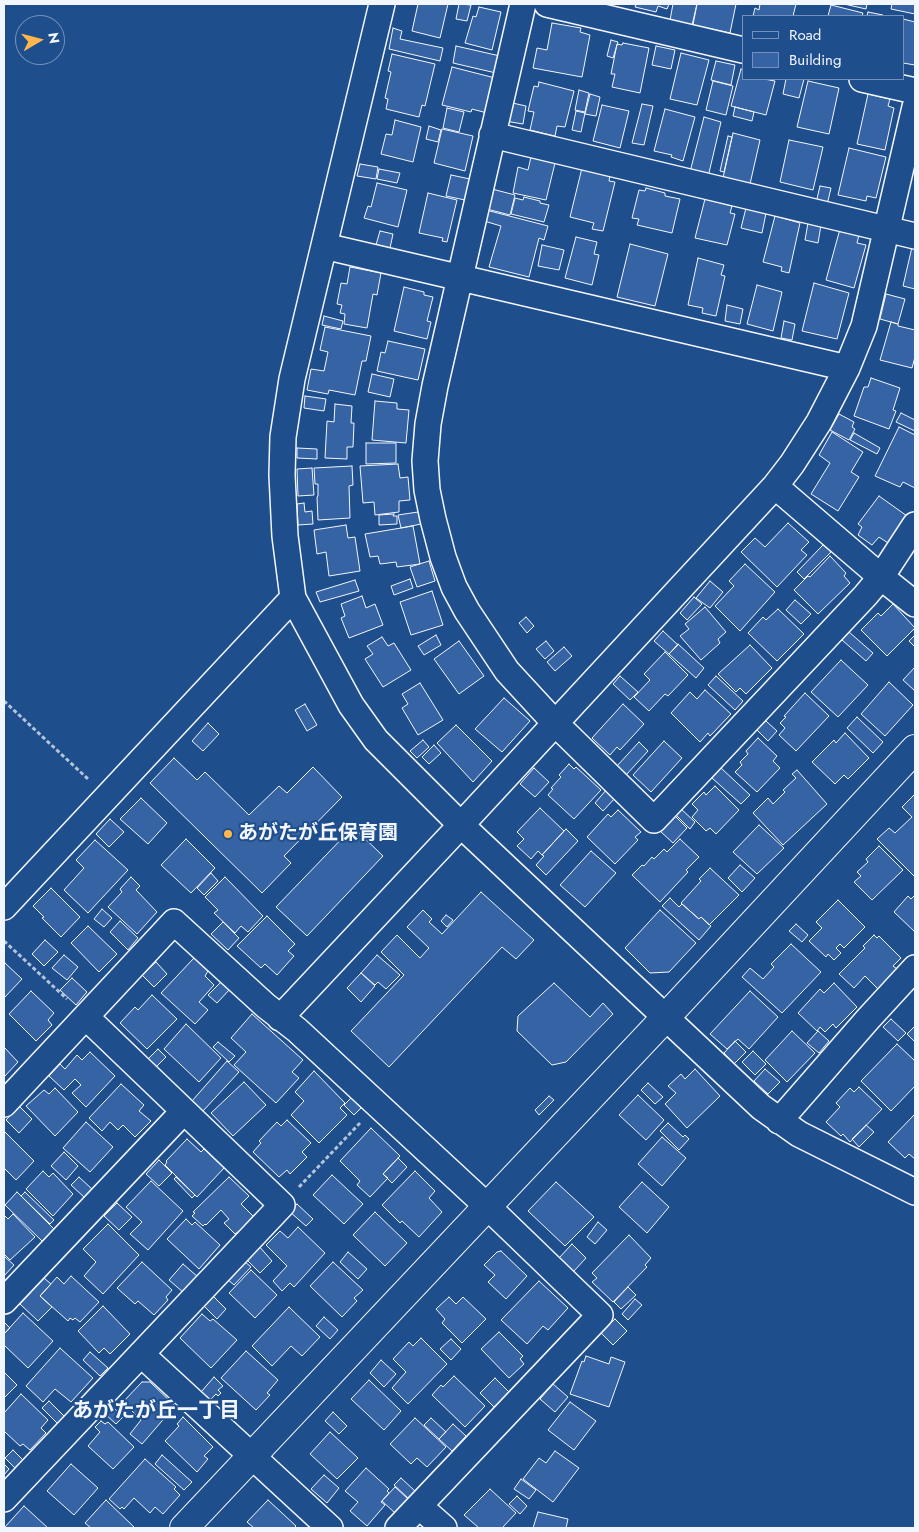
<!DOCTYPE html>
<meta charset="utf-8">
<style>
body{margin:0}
#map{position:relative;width:919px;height:1532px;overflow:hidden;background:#1f4e8c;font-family:Jost,sans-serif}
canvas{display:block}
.frame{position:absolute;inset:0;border:5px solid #f2f6ff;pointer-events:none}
.legend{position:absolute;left:742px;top:15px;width:162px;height:65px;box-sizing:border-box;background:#1f4e8c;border:1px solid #7391ba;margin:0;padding:6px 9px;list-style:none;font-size:15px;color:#f2f6ff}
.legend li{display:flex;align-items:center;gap:10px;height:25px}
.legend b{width:25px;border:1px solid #7391ba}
.north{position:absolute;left:15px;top:15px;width:50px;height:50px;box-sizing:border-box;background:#1f4e8c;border:1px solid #7391ba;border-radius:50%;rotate:82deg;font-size:14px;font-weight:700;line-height:20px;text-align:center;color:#f2f6ff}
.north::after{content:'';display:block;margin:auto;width:18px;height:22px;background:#ffb74d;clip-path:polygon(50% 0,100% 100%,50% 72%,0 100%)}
</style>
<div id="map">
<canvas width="919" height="1532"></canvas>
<div class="frame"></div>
<ul class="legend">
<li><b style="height:6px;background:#1f4e8c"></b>Road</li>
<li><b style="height:14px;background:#3563a3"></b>Building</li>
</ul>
<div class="north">N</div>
</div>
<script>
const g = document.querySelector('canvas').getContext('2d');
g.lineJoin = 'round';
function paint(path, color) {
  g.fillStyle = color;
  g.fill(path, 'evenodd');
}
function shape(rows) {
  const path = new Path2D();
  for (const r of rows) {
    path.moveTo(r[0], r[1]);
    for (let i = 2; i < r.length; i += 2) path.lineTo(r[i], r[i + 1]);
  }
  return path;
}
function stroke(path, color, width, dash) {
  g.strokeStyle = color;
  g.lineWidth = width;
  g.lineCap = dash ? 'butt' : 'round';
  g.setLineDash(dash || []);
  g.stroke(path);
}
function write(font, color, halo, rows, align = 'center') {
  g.font = font + ' Jost,"Noto Sans JP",sans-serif';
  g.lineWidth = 4;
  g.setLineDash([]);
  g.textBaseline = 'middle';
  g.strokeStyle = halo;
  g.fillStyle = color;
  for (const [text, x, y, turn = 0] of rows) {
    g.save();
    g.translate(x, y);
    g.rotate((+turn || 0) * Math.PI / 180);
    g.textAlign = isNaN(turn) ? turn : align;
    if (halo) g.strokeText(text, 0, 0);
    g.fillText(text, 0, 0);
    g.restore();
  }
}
const building = shape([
 [418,4,448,4,440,38,412,31,418,4],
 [459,4,471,5,467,21,456,19,459,4],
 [632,4,669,4,667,9,658,6,656,12,635,7,636,5,632,4],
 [673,4,697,4,692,25,670,20,673,4],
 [697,4,736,4,730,33,693,25,697,4],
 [760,4,796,4,793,16,753,16,755,8,759,10,760,4],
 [844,4,867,4,866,9,844,4],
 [892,4,915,4,915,14,891,9,892,4],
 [831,5,863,13,862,16,828,16,831,5],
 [479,7,501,12,492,50,465,43,473,16,476,17,479,7],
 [868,12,883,15,882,16,867,16,868,12],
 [903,19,915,22,915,65,903,63,903,19],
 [552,23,581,28,580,32,590,35,582,77,533,68,537,48,547,50,552,23],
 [393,28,402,31,400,39,443,48,440,61,389,49,393,28],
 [611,40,618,42,613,58,607,56,611,40],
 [623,43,649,48,640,93,612,87,615,74,611,74,617,44,622,45,623,43],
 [456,46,500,56,496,73,453,63,456,46],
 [656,46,675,50,671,69,652,65,656,46],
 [681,53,709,60,697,105,670,99,681,53],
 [392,54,435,64,425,106,422,105,419,117,386,109,388,99,385,98,391,72,388,71,392,54],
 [716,61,735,65,731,85,711,80,716,61],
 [452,67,495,78,487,113,472,109,471,112,442,105,452,67],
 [741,69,743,70,743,79,764,79,775,81,766,115,731,106,741,69],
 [786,79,804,79,799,98,783,94,786,79],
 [713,81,733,86,726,115,706,110,713,81],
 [808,81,839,88,829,134,797,127,808,81],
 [539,82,574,91,565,127,557,126,555,136,530,130,534,112,528,111,534,86,538,87,539,82],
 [579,90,589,93,585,112,575,110,579,90],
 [590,94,600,97,596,116,585,114,590,94],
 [868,94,890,99,888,106,894,108,885,150,857,144,868,94],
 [508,102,526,106,523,124,505,121,508,102],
 [642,104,653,106,644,145,632,143,642,104],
 [602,105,629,111,620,148,593,141,602,105],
 [735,107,754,112,752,121,733,116,735,107],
 [447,108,464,112,459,132,443,128,447,108],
 [665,109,695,117,683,161,671,157,672,155,654,151,665,109],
 [576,111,585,113,581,132,572,130,576,111],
 [704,117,721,122,708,177,690,172,704,117],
 [395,120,421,127,413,162,381,154,386,134,392,135,395,120],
 [429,126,441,130,438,142,426,139,429,126],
 [442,129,473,136,465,171,434,163,442,129],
 [733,133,760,140,750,184,723,178,733,133],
 [728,136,732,137,724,172,720,171,728,136],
 [789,140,823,147,813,190,780,182,789,140],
 [849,148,886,157,876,198,867,196,866,201,838,195,849,148],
 [531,157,555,163,546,200,513,193,518,167,528,170,531,157],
 [360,164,378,167,376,179,357,176,360,164],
 [582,168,610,175,609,181,615,182,603,231,592,229,594,223,570,217,582,168],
 [379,169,400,173,397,183,377,179,379,169],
 [451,175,470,179,465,200,446,196,451,175],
 [377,183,407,190,398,227,364,218,368,206,371,207,377,183],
 [820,186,831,188,827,205,816,203,820,186],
 [646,188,665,193,665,196,680,199,672,233,637,225,639,219,632,218,639,190,645,191,646,188],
 [492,189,515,195,510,215,487,209,492,189],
 [428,193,457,200,447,242,442,241,443,238,419,233,428,193],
 [524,197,540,201,540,203,549,205,544,222,511,214,515,198,523,200,524,197],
 [705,199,732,206,730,213,735,214,727,245,695,238,705,199],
 [746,208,766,213,762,233,741,228,746,208],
 [486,210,548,226,544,240,539,238,529,277,489,267,501,226,484,221,486,210],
 [775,216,800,223,789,273,781,271,782,267,763,262,775,216],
 [808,223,821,225,818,243,805,240,808,223],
 [840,229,859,235,857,243,866,245,854,288,826,280,840,229],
 [380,231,393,234,390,248,376,245,380,231],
 [576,237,597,242,594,254,599,255,592,285,565,278,576,237],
 [630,244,668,254,655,306,617,297,630,244],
 [542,245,564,250,559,270,538,266,542,245],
 [912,247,915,248,915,289,903,286,912,247],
 [698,258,724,265,721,275,725,276,716,316,702,313,703,308,688,305,698,258],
 [350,267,381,273,377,295,373,294,367,328,344,324,345,314,340,313,342,305,337,304,341,283,347,284,350,267],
 [814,283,849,293,837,339,802,331,814,283],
 [757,285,782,292,773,331,747,324,757,285],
 [404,287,424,292,424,295,433,297,427,321,431,322,427,339,394,331,404,287],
 [886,294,905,299,898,324,880,319,886,294],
 [727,305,743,309,740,324,725,321,727,305],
 [324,316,343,321,341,329,322,325,324,316],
 [784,321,795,324,792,340,781,338,784,321],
 [891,322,898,324,898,326,915,330,915,357,912,368,880,360,891,322],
 [325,327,371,336,366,361,362,361,355,395,329,390,328,394,307,390,311,369,324,371,328,352,320,350,325,327],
 [388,341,425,349,418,380,377,371,381,352,385,353,388,341],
 [372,374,394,379,390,397,368,392,372,374],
 [871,378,900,388,893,410,896,411,889,429,854,416,864,387,868,387,871,378],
 [305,396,326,399,324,411,304,408,305,396],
 [375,401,397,403,397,409,409,410,406,443,372,440,375,401],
 [335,404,352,406,351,423,354,423,353,447,347,447,347,459,325,458,327,421,334,422,335,404],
 [901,413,915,420,915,431,896,422,901,413],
 [839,414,854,422,852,427,855,429,849,440,830,430,839,414],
 [899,427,915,435,915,488,903,482,900,487,875,476,899,427],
 [832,432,863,452,851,472,859,477,838,511,811,494,830,463,819,455,832,432],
 [854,433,880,448,877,454,850,440,854,433],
 [366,443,396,443,396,463,366,464,366,443],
 [297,448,317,449,317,459,297,458,297,448],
 [398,464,400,478,408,477,410,500,399,501,399,512,375,515,374,502,363,503,360,466,398,464],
 [352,466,353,485,349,486,350,518,318,520,317,497,318,496,318,484,315,484,314,468,352,466],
 [312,468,314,495,298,496,297,469,312,468],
 [879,496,907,516,888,543,879,537,872,545,858,535,862,527,858,524,879,496],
 [304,503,305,512,312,511,313,524,298,525,297,504,304,503],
 [418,512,421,524,401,528,398,515,418,512],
 [394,514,393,516,397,516,397,524,379,525,379,515,394,514],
 [788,523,809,542,801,550,807,555,777,587,741,552,755,538,765,547,788,523],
 [346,525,348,538,355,537,360,571,329,576,326,552,317,554,314,530,346,525],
 [413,526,420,564,397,567,396,562,380,564,378,556,370,557,365,534,413,526],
 [823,545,831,552,804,579,797,572,823,545],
 [830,556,846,573,844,576,850,583,818,614,794,590,808,576,810,577,830,556],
 [429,561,435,581,417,587,410,567,429,561],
 [745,564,775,592,740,631,715,606,734,586,729,581,745,564],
 [410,579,413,588,394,595,391,586,410,579],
 [355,580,359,591,320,602,316,592,355,580],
 [710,581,723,592,710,608,696,598,710,581],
 [432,591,443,625,411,635,400,602,432,591],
 [362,596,366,608,375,604,383,625,349,638,341,618,345,616,341,604,362,596],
 [694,597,702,604,687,620,680,613,694,597],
 [795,600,811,614,801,624,786,610,795,600],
 [893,604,915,628,887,656,861,630,878,613,881,616,893,604],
 [705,607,726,632,718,639,720,643,701,660,680,636,689,629,685,624,705,607],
 [778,609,804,634,777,661,748,633,763,617,766,620,778,609],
 [526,617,534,626,527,633,519,623,526,617],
 [663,631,678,645,669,654,654,641,663,631],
 [849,632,873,653,866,661,842,640,849,632],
 [436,635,441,645,424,655,418,646,436,635],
 [915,635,915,647,909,641,915,635],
 [382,637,388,646,394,643,411,670,383,687,365,659,373,654,367,646,382,637],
 [459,641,484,676,459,694,434,659,459,641],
 [546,641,554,651,545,659,536,649,546,641],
 [678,644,704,668,696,678,669,654,678,644],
 [750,645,772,668,746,694,740,688,736,692,718,674,750,645],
 [564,647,572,656,555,671,547,662,564,647],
 [665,652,688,675,668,696,665,694,649,711,634,697,650,680,644,674,665,652],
 [841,660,868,685,838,717,811,692,841,660],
 [915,667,915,691,903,680,915,667],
 [620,676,638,692,630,700,613,684,620,676],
 [716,676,743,701,735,710,708,685,716,676],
 [889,682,913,705,885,736,861,714,889,682],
 [420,683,443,720,418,735,402,708,408,704,402,694,420,683],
 [705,690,731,714,710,736,708,733,700,742,671,713,690,692,697,699,705,690],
 [805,693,829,716,796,751,779,735,785,728,780,723,786,717,784,716,805,693],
 [504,698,530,721,502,752,475,729,504,698],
 [305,704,317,725,307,731,295,710,305,704],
 [623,704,644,724,620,750,617,747,610,755,592,738,623,704],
 [857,717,883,742,873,753,847,728,857,717],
 [766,721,777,731,768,741,757,730,766,721],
 [208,723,219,734,203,751,192,741,208,723],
 [456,725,492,761,473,782,437,743,456,725],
 [845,733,869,758,848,779,844,775,835,784,812,762,834,740,836,743,845,733],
 [758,738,777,756,773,761,780,768,757,792,735,772,742,765,740,762,748,754,746,751,758,738],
 [423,740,429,747,417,758,410,751,423,740],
 [664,741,682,758,651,792,633,775,664,741],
 [639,742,648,751,626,775,617,766,639,742],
 [434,745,441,753,429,764,422,757,434,745],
 [174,758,197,780,205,772,249,815,279,786,287,793,313,767,342,797,284,856,291,863,262,893,150,783,174,758],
 [569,764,574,769,576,767,601,790,574,819,548,795,553,789,551,788,561,777,559,775,569,764],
 [534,768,549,782,535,797,520,784,534,768],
 [721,768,750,795,741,804,712,778,721,768],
 [797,770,827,804,783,845,753,813,768,798,773,804,785,792,783,790,796,778,792,774,797,770],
 [715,786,739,810,716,834,710,828,706,831,692,817,698,810,692,804,704,792,706,795,715,786],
 [607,789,616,797,603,811,595,803,607,789],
 [915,794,915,874,914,876,877,839,889,828,895,833,912,817,902,807,915,794],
 [141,798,167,823,148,844,120,819,141,798],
 [540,808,564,831,542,855,538,851,531,859,517,846,524,839,517,832,540,808],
 [680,808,695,822,690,829,674,813,680,808],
 [618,810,641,832,635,837,638,840,615,864,587,837,608,814,611,817,618,810],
 [675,816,687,828,673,843,660,831,675,816],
 [110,819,124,832,109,847,96,834,110,819],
 [759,825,784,848,757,874,733,852,759,825],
 [353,827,383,856,307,936,276,907,353,827],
 [566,829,578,841,546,875,536,865,544,856,542,855,566,829],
 [186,839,215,868,191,893,161,865,186,839],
 [680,839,699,857,686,870,688,872,660,902,632,875,642,865,644,866,652,857,654,859,664,849,667,852,680,839],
 [95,840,128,870,88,913,64,890,84,868,76,860,95,840],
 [879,846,903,870,872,900,854,882,861,876,857,872,868,862,866,859,879,846],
 [591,851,616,873,585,907,560,885,591,851],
 [740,865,755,878,742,892,728,878,740,865],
 [710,868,739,895,709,925,701,917,699,919,681,903,701,881,699,879,710,868],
 [211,873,218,881,204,895,197,888,211,873],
 [131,877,140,886,136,890,157,912,137,934,108,907,122,892,120,889,131,877],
 [225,877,263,916,248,932,241,926,235,933,214,913,218,910,205,897,225,877],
 [51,888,80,917,61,937,42,918,44,917,33,906,51,888],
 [481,892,534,940,516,959,502,947,389,1067,351,1031,404,975,381,952,397,935,420,958,429,948,407,927,423,910,432,919,429,922,442,934,481,892],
 [915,895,915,932,894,912,908,896,911,899,915,895],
 [670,898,679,907,682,904,699,919,701,917,711,926,699,940,662,906,670,898],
 [838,900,865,927,844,948,840,944,836,948,841,953,834,960,828,954,826,957,809,941,822,928,816,922,838,900],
 [102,909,112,918,104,927,94,919,102,909],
 [660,910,696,943,669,972,650,973,625,948,660,910],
 [446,915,453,920,447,927,441,921,446,915],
 [267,916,295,944,288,951,294,956,277,975,265,964,261,968,237,946,267,916],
 [120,921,138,938,128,950,110,932,120,921],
 [223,922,239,938,228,950,211,934,223,922],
 [796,924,808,935,802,942,789,931,796,924],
 [88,926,117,954,99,972,71,943,88,926],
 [874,935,877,938,879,936,901,958,893,966,897,969,878,989,865,976,854,988,839,974,865,948,863,946,874,935],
 [45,940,58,952,44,966,32,954,45,940],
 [791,944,821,972,782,1013,742,977,750,968,763,979,774,967,771,964,791,944],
 [64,955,78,967,67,980,52,968,64,955],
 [377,955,400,975,386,989,378,982,375,985,361,973,377,955],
 [194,958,208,971,205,976,214,985,199,1002,208,1010,195,1024,161,993,194,958],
 [156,962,167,974,154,987,142,975,156,962],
 [5,963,22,979,4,998,4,964,5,963],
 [361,973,375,986,361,1002,347,988,361,973],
 [72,978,87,992,76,1005,60,990,72,978],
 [222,981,230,989,217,1003,208,995,222,981],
 [554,983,590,1017,603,1003,613,1014,566,1062,552,1065,517,1031,518,1016,554,983],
 [834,983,857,1007,836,1028,833,1024,825,1032,820,1027,817,1031,798,1013,820,989,824,993,834,983],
 [31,991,54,1013,48,1020,52,1025,36,1041,9,1014,31,991],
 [750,991,778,1017,749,1049,738,1039,727,1049,710,1034,750,991],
 [152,995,177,1019,147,1049,120,1023,135,1007,138,1010,152,995],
 [252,1014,303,1060,292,1072,299,1078,276,1103,234,1065,246,1052,231,1038,252,1014],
 [891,1019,906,1033,898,1041,883,1027,891,1019],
 [186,1024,221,1058,199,1082,164,1049,186,1024],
 [915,1026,915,1042,907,1034,915,1026],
 [792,1031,815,1053,787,1082,765,1060,792,1031],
 [818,1031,829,1041,819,1053,807,1043,818,1031],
 [735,1041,746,1052,734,1064,724,1053,735,1041],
 [218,1042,235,1056,229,1062,213,1047,218,1042],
 [897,1044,915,1061,915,1086,891,1111,861,1081,897,1044],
 [4,1047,18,1062,4,1077,4,1047],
 [158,1049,166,1057,153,1070,145,1062,158,1049],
 [753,1051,766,1064,755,1075,742,1062,753,1051],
 [90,1052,115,1076,86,1107,72,1093,81,1085,75,1079,64,1090,49,1076,60,1064,65,1069,77,1055,82,1060,90,1052],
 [227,1061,239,1072,203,1111,192,1101,227,1061],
 [695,1069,720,1096,687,1128,665,1104,676,1093,668,1086,681,1074,685,1079,695,1069],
 [765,1069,780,1082,768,1094,754,1081,765,1069],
 [314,1071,345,1103,340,1108,347,1115,319,1143,291,1115,304,1101,295,1092,314,1071],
 [244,1082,266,1105,233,1136,211,1113,244,1082],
 [648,1083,663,1097,655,1104,641,1090,648,1083],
 [121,1084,144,1105,139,1111,151,1121,135,1137,123,1125,118,1130,110,1122,102,1131,89,1118,121,1084],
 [859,1087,882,1109,850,1142,843,1134,841,1136,826,1122,840,1107,836,1103,850,1088,854,1092,859,1087],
 [55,1088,78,1112,55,1136,26,1106,44,1090,49,1094,55,1088],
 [638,1095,664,1120,646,1140,619,1115,638,1095],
 [549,1096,554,1100,539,1115,535,1110,549,1096],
 [351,1098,361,1108,354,1115,344,1105,351,1098],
 [19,1106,32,1119,19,1133,6,1120,19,1106],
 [915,1114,915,1159,909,1154,905,1158,888,1142,915,1114],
 [287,1120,311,1143,302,1152,307,1157,290,1174,287,1170,279,1177,253,1152,261,1143,259,1141,277,1122,281,1126,287,1120],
 [86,1122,113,1147,90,1172,63,1148,86,1122],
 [668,1123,683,1137,685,1135,689,1139,679,1150,660,1131,668,1123],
 [866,1125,874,1132,859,1147,852,1139,866,1125],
 [371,1128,400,1156,383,1174,388,1178,370,1197,357,1185,360,1181,340,1161,371,1128],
 [4,1131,34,1161,16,1180,4,1168,4,1131],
 [662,1137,686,1158,662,1186,638,1164,662,1137],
 [187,1139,201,1152,204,1149,224,1168,197,1197,165,1165,167,1162,166,1161,187,1139],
 [64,1152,78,1166,66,1180,51,1166,64,1152],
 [398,1158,407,1167,392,1183,383,1174,398,1158],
 [159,1160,172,1173,159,1186,146,1174,159,1160],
 [43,1171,49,1177,53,1173,73,1194,53,1216,26,1189,43,1171],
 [415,1171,435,1191,429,1198,442,1212,419,1237,402,1221,400,1223,382,1205,415,1171],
 [332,1175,363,1204,344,1224,313,1195,332,1175],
 [79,1177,93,1190,85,1198,71,1185,79,1177],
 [176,1177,195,1195,192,1198,174,1179,176,1177],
 [229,1177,249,1196,241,1204,254,1217,240,1232,239,1231,235,1234,224,1223,229,1219,221,1210,206,1225,205,1224,203,1226,192,1216,195,1213,193,1212,229,1177],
 [151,1181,183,1211,148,1250,130,1234,142,1222,126,1207,151,1181],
 [556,1182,594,1217,565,1246,528,1211,556,1182],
 [642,1182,669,1207,647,1233,619,1207,642,1182],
 [17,1192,54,1229,42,1241,5,1205,17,1192],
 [25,1192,54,1220,50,1224,21,1196,25,1192],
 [117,1203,132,1217,119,1230,104,1216,117,1203],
 [297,1204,313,1219,306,1226,290,1212,297,1204],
 [375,1212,407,1243,385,1266,353,1235,375,1212],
 [13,1214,35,1237,10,1260,4,1254,4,1215,8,1219,13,1214],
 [186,1219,192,1225,195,1222,220,1245,199,1269,167,1239,186,1219],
 [598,1222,607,1230,595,1244,587,1237,598,1222],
 [108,1224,139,1255,103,1294,84,1276,96,1262,83,1249,108,1224],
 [298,1227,325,1253,294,1287,290,1283,282,1291,273,1281,287,1266,266,1245,280,1231,288,1238,298,1227],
 [629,1235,651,1258,645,1265,647,1267,613,1302,592,1282,597,1278,592,1273,629,1235],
 [572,1244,586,1258,573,1272,559,1258,572,1244],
 [258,1245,272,1261,260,1273,245,1258,258,1245],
 [501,1251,527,1276,506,1299,488,1282,495,1275,484,1265,497,1252,501,1251],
 [348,1252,367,1269,358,1279,340,1262,348,1252],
 [4,1256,14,1265,4,1276,4,1256],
 [243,1260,251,1267,234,1285,226,1278,243,1260],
 [142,1262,172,1290,166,1297,168,1300,154,1315,138,1301,135,1304,117,1288,142,1262],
 [333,1262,363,1290,354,1298,357,1301,342,1317,310,1286,333,1262],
 [183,1264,198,1277,184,1293,169,1280,183,1264],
 [251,1270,277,1295,255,1318,229,1293,251,1270],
 [71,1276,99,1302,80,1322,75,1318,73,1320,70,1318,68,1321,40,1296,57,1277,64,1284,71,1276],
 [44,1278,51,1284,40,1296,52,1307,38,1321,20,1304,44,1278],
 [539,1281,568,1308,548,1330,543,1326,527,1344,501,1320,539,1281],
 [628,1287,636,1295,621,1309,614,1302,628,1287],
 [211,1294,226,1309,217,1319,202,1304,211,1294],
 [449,1297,456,1304,463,1297,486,1319,462,1343,442,1323,445,1319,436,1309,449,1297],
 [635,1299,642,1305,628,1320,622,1314,635,1299],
 [103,1306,130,1334,110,1354,104,1348,99,1353,78,1331,103,1306],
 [289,1307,320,1337,302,1356,291,1346,272,1366,252,1346,289,1307],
 [23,1313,53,1341,28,1368,4,1345,4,1334,23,1313],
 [202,1314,210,1321,213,1319,237,1340,211,1368,180,1338,202,1314],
 [324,1317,338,1330,330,1339,316,1326,324,1317],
 [615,1319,627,1331,613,1345,601,1333,615,1319],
 [4,1322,10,1328,4,1334,4,1322],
 [499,1332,523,1356,520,1359,524,1364,509,1378,481,1349,499,1332],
 [421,1338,447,1364,408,1404,392,1388,406,1372,393,1359,409,1342,413,1346,421,1338],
 [451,1339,461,1349,451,1360,440,1349,451,1339],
 [60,1348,93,1378,71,1402,55,1389,43,1402,26,1386,60,1348],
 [246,1351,278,1380,267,1393,270,1395,256,1410,221,1378,246,1351],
 [90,1352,108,1368,100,1376,83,1360,90,1352],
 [586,1356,609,1364,611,1357,625,1362,609,1407,570,1394,582,1361,584,1362,586,1356],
 [381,1360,396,1374,384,1387,370,1373,381,1360],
 [4,1372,17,1385,4,1398,4,1372],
 [454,1376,485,1406,465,1427,432,1395,441,1385,443,1387,454,1376],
 [214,1377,223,1386,218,1390,221,1393,218,1396,216,1394,210,1400,201,1392,214,1377],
 [495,1378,509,1392,494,1407,480,1393,495,1378],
 [369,1380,401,1411,384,1430,351,1399,369,1380],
 [142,1382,150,1382,175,1406,142,1444,130,1434,141,1420,123,1402,142,1382],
 [553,1384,568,1397,555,1412,540,1399,553,1384],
 [21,1394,48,1420,41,1428,46,1433,30,1450,23,1444,20,1446,4,1431,4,1413,21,1394],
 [49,1401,66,1418,59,1425,42,1408,49,1401],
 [570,1402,596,1421,574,1450,548,1430,570,1402],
 [111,1405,123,1417,116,1424,104,1413,111,1405],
 [333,1412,347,1426,339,1434,325,1421,333,1412],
 [183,1417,213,1447,204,1456,208,1459,197,1472,165,1441,179,1426,177,1424,183,1417],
 [415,1418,446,1447,427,1467,417,1458,411,1464,390,1444,415,1418],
 [431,1418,446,1432,439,1439,424,1425,431,1418],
 [101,1421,105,1424,108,1422,134,1447,113,1469,88,1446,100,1432,95,1427,101,1421],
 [453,1424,466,1436,452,1451,439,1439,453,1424],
 [330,1432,358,1458,337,1479,310,1454,330,1432],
 [13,1450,25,1462,17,1470,5,1458,13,1450],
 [555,1451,579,1468,553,1502,523,1479,539,1458,546,1463,555,1451],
 [162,1455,192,1482,184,1490,155,1464,162,1455],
 [145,1459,176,1487,174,1489,180,1495,163,1514,155,1507,150,1513,134,1498,124,1509,122,1507,120,1509,109,1499,145,1459],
 [4,1464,9,1469,4,1475,4,1464],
 [71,1464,98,1488,74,1515,47,1491,71,1464],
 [366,1468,389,1489,387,1491,389,1493,381,1502,385,1505,367,1526,350,1511,358,1502,345,1491,366,1468],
 [324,1475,339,1488,327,1503,311,1489,324,1475],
 [401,1478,415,1491,408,1498,394,1485,401,1478],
 [521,1479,536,1490,529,1499,514,1489,521,1479],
 [395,1487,408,1499,395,1513,382,1501,395,1487],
 [490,1489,516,1513,502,1528,479,1528,464,1515,490,1489],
 [517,1496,527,1506,520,1514,509,1504,517,1496],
 [106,1500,134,1527,133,1528,91,1528,85,1523,106,1500],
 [268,1500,296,1526,294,1528,254,1528,247,1522,268,1500],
 [24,1506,48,1528,4,1528,24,1506],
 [538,1512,568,1519,566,1528,533,1528,538,1512]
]);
const path = shape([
 [4,701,88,779],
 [4,941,67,999],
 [299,1187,360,1123]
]);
const minor = shape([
 [382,4,292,379,283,437,282,475,285,536,293,598,351,705,376,740,461,825,761,1107,799,1134,915,1192],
 [523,4,435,386,428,424,425,461,427,490,433,519,443,557,454,587,467,611,507,671,555,723,654,820,865,596,881,577,915,525],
 [547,4,743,50],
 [862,79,915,91],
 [492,135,915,236],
 [324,246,847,368],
 [775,486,881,577,915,604],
 [4,907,293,598],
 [280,1018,461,825,775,486,792,464,819,422,847,368,864,326,915,107],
 [4,1104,174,922,266,1006,297,1030,488,1207,600,1315,398,1528],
 [779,1121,868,1019,915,968],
 [4,1301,183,1112],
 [141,1354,330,1528],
 [4,1499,282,1205,86,1017],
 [419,1506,444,1528]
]);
const tertiary = shape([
 [184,1528,665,1018,915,749]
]);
const markers = [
 [228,834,5,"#ffb74d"]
];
const poiNames = [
 ["あがたが丘保育園",238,834]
];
const neighbourhoodNames = [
 ["あがたが丘一丁目",156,1412]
];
paint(building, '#3563a3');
stroke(building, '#f2f6ff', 1);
stroke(minor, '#f2f6ff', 28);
stroke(tertiary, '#f2f6ff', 30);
stroke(path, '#b3c4dc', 3, [4, 2.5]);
stroke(minor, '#1f4e8c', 25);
stroke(tertiary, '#1f4e8c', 28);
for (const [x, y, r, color] of markers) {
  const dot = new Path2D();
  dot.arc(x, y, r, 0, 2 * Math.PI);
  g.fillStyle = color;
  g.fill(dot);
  stroke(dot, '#1f4e8c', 2);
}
write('bold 20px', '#f2f6ff', '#1f4e8c', poiNames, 'left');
write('bold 21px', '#f2f6ff', '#1f4e8c', neighbourhoodNames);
</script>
